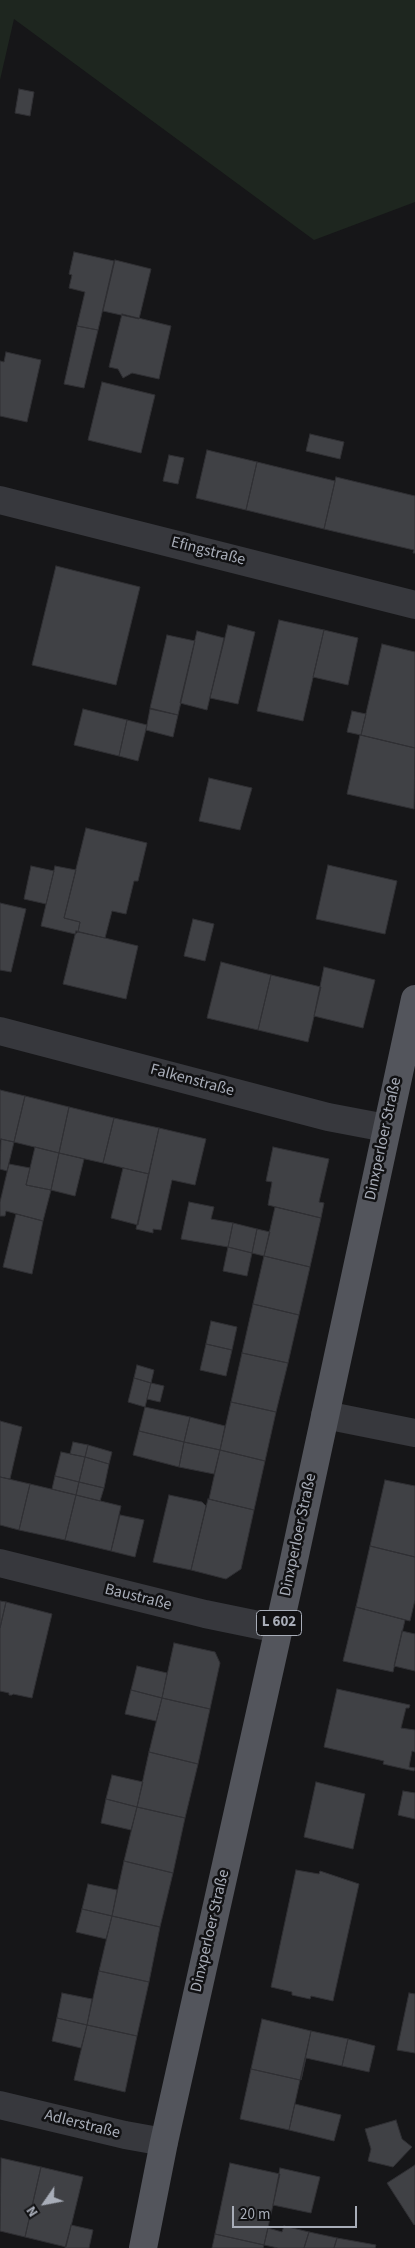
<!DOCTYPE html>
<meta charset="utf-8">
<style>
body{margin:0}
#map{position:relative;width:415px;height:2248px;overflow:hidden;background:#161618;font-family:"Source Sans 3",sans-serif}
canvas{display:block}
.north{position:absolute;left:20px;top:2178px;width:50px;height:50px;-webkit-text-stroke:4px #111113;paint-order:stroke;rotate:237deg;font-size:14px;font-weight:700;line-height:20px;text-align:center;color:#a8adb8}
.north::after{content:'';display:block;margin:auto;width:18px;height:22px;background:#a8adb8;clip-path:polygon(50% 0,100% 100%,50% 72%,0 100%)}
.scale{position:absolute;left:232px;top:2206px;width:125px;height:22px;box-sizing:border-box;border:2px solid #a8adb8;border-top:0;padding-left:6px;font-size:15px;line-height:18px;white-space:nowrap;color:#a8adb8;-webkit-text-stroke:4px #111113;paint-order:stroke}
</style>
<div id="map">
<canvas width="415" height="2248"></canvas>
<div class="north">N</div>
<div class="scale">20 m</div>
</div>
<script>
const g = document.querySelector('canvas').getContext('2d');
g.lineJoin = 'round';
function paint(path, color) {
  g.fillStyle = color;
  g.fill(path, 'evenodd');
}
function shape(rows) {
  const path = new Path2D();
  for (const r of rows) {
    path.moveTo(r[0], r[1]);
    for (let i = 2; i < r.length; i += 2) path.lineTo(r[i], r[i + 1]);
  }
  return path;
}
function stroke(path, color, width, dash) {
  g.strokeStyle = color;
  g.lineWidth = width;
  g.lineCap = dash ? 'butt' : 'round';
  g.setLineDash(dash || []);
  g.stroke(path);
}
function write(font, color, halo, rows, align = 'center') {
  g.font = font + ' "Source Sans 3",sans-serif';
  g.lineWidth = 5;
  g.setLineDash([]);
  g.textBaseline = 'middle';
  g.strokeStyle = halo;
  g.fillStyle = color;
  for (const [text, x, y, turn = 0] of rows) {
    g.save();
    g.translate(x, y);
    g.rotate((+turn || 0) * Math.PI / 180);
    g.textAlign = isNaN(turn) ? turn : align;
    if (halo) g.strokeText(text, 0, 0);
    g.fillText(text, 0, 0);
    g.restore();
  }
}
const green = shape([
 [0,0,415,0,415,202,314,240,14,19,0,80]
]);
const building = shape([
 [19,89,34,92,30,116,15,113,19,89],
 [74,252,114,261,98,330,77,326,85,292,69,288,72,275,69,274,74,252],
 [115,260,151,269,139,319,103,311,115,260],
 [122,314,171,326,159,379,132,373,123,378,118,369,109,367,122,314],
 [77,326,98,330,84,388,64,384,77,326],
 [6,352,41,360,27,422,0,416,0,361,4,362,6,352],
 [102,382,155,395,141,453,88,440,102,382],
 [310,434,344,442,340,459,306,451,310,434],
 [207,450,257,462,246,510,196,498,207,450],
 [169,455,184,458,178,484,163,481,169,455],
 [257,462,335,481,324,529,246,510,257,462],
 [336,477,415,496,415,553,413,553,414,550,324,529,336,477],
 [56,566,140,587,116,685,32,665,56,566],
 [279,620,324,630,303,721,257,711,279,620],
 [228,625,255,632,238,704,210,698,228,625],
 [324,630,358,638,348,685,313,677,324,630],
 [197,631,224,638,207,710,180,703,197,631],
 [167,635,195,641,178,715,150,708,167,635],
 [382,644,415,652,415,748,361,735,382,644],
 [83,709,127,720,119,756,74,745,83,709],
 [150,709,178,715,173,737,146,730,150,709],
 [352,711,366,714,361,735,347,732,352,711],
 [127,720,147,725,138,761,119,756,127,720],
 [360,735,415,748,414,809,347,794,360,735],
 [209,778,252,788,240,830,199,821,209,778],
 [86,828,147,843,138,881,134,881,126,914,112,911,105,938,78,932,80,922,64,918,86,828],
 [328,865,397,881,385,934,316,919,328,865],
 [31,866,54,871,46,904,24,899,31,866],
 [55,866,76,870,64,918,80,922,78,932,75,934,41,926,55,866],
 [0,903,26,909,11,972,0,970,0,903],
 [193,919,214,924,205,961,184,956,193,919],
 [76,931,138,946,126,999,63,984,76,931],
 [221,962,271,975,258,1030,207,1018,221,962],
 [324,967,375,980,363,1028,314,1016,324,967],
 [271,975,321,987,308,1042,258,1030,271,975],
 [0,1090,25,1096,14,1142,0,1139,0,1090],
 [25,1096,69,1107,59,1153,14,1142,25,1096],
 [69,1107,114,1118,103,1163,59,1153,69,1107],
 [114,1118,159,1128,149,1174,103,1163,114,1118],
 [159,1128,206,1139,195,1185,172,1180,161,1230,153,1229,153,1233,136,1229,159,1128],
 [1,1139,14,1142,7,1171,0,1169,1,1139],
 [35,1147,59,1153,51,1190,26,1185,35,1147],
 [273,1147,329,1159,319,1202,324,1203,321,1218,268,1205,272,1182,266,1181,273,1147],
 [59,1153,84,1159,75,1196,51,1190,59,1153],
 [9,1164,30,1168,26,1185,51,1190,43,1221,6,1211,5,1216,0,1216,0,1202,9,1164],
 [123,1168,149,1174,138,1225,111,1218,123,1168],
 [189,1202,214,1207,211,1219,233,1223,228,1247,181,1239,189,1202],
 [275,1207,321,1218,310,1267,264,1256,275,1207],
 [16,1214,43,1221,32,1274,3,1267,16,1214],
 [233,1223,257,1229,252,1253,228,1247,233,1223],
 [257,1229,270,1232,264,1256,252,1253,257,1229],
 [228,1247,252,1253,247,1276,223,1271,228,1247],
 [264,1256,310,1267,299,1315,253,1304,264,1256],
 [253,1304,299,1315,288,1363,242,1353,253,1304],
 [211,1321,237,1327,232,1350,206,1344,211,1321],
 [206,1344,232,1350,226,1376,200,1370,206,1344],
 [242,1353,288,1363,276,1412,231,1402,242,1353],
 [137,1365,154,1370,151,1383,134,1378,137,1365],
 [134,1378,151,1383,145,1407,128,1402,134,1378],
 [151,1383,164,1386,160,1402,147,1399,151,1383],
 [231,1402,276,1412,265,1461,220,1450,231,1402],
 [145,1407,190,1417,184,1442,139,1431,145,1407],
 [190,1417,225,1426,220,1450,184,1442,190,1417],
 [0,1421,22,1427,10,1479,0,1477,0,1421],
 [139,1431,184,1442,179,1467,133,1455,139,1431],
 [73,1442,88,1445,85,1457,70,1454,73,1442],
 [184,1442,220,1450,214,1474,179,1467,184,1442],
 [88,1445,112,1452,109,1464,85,1457,88,1445],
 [220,1450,265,1461,254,1510,209,1499,220,1450],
 [61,1452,85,1457,79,1482,55,1476,61,1452],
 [85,1457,109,1464,104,1488,79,1482,85,1457],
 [55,1476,79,1482,76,1495,52,1489,55,1476],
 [0,1477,30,1484,19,1530,0,1525,0,1477],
 [385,1480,415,1486,415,1557,370,1546,385,1480],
 [79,1482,104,1488,100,1501,76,1495,79,1482],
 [30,1484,76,1495,65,1540,19,1530,30,1484],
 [76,1495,121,1506,111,1551,65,1540,76,1495],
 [169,1495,202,1502,206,1506,191,1570,153,1562,169,1495],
 [208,1499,254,1510,241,1569,226,1579,191,1570,208,1499],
 [120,1515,144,1520,135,1557,111,1551,120,1515],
 [370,1546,415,1557,415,1600,410,1621,356,1607,370,1546],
 [0,1601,6,1602,0,1628,0,1601],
 [6,1602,52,1614,32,1698,13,1694,12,1695,9,1695,9,1693,0,1691,0,1628,6,1602],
 [356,1607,405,1620,393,1672,343,1661,356,1607],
 [402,1631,415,1634,415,1671,394,1666,402,1631],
 [174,1643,215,1652,220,1663,210,1709,162,1698,174,1643],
 [137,1666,167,1673,162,1698,131,1690,137,1666],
 [337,1689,410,1705,409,1708,406,1708,401,1728,415,1730,415,1752,412,1751,409,1767,415,1768,414,1771,383,1764,384,1761,324,1747,337,1689],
 [131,1690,162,1698,156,1721,125,1714,131,1690],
 [162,1698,210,1709,198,1764,149,1752,162,1698],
 [149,1752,198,1764,185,1818,137,1807,149,1752],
 [112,1775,143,1782,137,1807,106,1799,112,1775],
 [316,1782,365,1794,353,1849,304,1837,316,1782],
 [403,1791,415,1793,415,1819,398,1815,403,1791],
 [106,1799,137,1807,131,1830,101,1823,106,1799],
 [137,1807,185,1818,173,1873,124,1861,137,1807],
 [124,1861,173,1873,160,1927,112,1916,124,1861],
 [296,1870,319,1874,320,1871,359,1884,333,2001,311,1996,310,1999,292,1995,292,1992,271,1987,296,1870],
 [88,1884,117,1890,112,1916,82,1909,88,1884],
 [82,1909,112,1916,106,1939,76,1932,82,1909],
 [112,1916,160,1927,149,1982,99,1971,112,1916],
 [99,1971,149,1982,137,2036,87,2025,99,1971],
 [62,1993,92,1999,87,2025,57,2018,62,1993],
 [409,1993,415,1994,415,2053,397,2050,409,1993],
 [57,2018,87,2025,81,2048,52,2041,57,2018],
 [262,2019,311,2031,300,2080,251,2069,262,2019],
 [87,2025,137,2036,125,2092,74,2080,87,2025],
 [311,2031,348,2039,342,2066,306,2058,301,2080,311,2031],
 [348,2039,375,2046,369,2072,342,2066,348,2039],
 [251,2069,300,2080,289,2130,240,2119,251,2069],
 [295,2104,341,2115,334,2141,289,2130,295,2104],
 [396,2120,402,2139,412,2147,393,2167,368,2161,371,2149,365,2129,396,2120],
 [1,2158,41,2167,25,2237,0,2231,1,2158],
 [230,2163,280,2174,264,2245,215,2234,230,2163],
 [415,2165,415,2224,414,2225,387,2183,415,2165],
 [41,2167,83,2177,66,2247,25,2237,41,2167],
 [280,2168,320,2177,311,2213,273,2205,280,2168],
 [71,2225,93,2230,89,2248,65,2248,71,2225],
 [284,2226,309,2232,304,2248,278,2248,264,2245,268,2228,282,2232,284,2226],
 [309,2232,337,2238,334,2248,304,2248,309,2232],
 [215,2234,264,2245,263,2248,212,2248,215,2234],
 [337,2238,376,2245,375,2248,334,2248,337,2238]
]);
const minor = shape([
 [0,500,415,605],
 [0,1031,328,1117,386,1128],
 [325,1415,415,1433],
 [0,1563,205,1614,278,1629],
 [0,2105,125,2135,164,2142]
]);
const major = shape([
 [143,2248,164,2142,289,1583,415,999]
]);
const shields = [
 [279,1623,45]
];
const shieldNames = [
 ["L 602",279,1623]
];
const streetNames = [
 ["Efingstraße",208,552,14],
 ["Falkenstraße",192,1081,15],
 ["Dinxperloer Straße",384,1139,-78],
 ["Dinxperloer Straße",299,1535,-78],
 ["Baustraße",138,1598,14],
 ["Dinxperloer Straße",211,1931,-77],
 ["Adlerstraße",82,2125,14]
];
paint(green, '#1e261f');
paint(building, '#404145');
stroke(building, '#303034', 1);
stroke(minor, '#37383d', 28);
stroke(major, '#53555c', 28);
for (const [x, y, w] of shields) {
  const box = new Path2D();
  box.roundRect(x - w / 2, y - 12.5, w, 25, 4);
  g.fillStyle = '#111113';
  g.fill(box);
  stroke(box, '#a8adb8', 1);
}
write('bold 15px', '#a8adb8', null, shieldNames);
write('16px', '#a8adb8', '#111113', streetNames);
</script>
